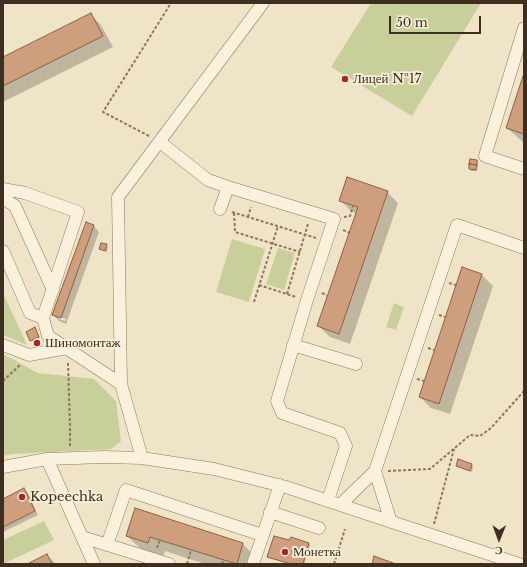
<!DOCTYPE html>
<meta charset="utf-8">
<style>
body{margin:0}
#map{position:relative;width:527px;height:567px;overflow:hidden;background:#f0e4c8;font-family:"Libre Baskerville",serif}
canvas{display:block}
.frame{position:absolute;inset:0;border:4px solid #3d2e20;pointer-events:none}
.north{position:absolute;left:479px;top:519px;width:40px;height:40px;-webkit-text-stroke:3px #f7eed8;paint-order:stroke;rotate:181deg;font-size:11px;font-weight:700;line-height:16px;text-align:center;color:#3d2e20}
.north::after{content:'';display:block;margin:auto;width:14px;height:18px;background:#3d2e20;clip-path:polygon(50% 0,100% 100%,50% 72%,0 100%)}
.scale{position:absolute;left:389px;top:16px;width:92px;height:18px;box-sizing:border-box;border:2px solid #3d2e20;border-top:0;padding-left:5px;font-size:12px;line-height:14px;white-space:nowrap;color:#3d2e20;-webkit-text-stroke:3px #f7eed8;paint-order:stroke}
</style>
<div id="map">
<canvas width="527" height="567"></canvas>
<div class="frame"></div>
<div class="north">С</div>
<div class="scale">50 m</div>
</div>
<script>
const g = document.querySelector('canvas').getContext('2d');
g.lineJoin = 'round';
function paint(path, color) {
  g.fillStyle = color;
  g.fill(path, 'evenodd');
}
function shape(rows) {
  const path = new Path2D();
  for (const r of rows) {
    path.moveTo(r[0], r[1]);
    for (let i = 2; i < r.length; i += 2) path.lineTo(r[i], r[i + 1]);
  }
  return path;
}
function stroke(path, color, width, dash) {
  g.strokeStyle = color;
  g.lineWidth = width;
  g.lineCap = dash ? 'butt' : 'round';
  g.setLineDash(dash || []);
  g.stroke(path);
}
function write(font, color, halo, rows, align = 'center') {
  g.font = font + ' "Libre Baskerville",serif';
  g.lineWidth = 3.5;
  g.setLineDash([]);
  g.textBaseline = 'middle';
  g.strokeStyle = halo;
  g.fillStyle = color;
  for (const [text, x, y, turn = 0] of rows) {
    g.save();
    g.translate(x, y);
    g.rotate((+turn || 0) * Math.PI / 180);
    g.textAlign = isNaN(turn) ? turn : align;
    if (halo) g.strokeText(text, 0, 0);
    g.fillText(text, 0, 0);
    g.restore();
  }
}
const green = shape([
 [371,3,481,3,412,116,331,67],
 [232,239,265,249,249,302,216,292],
 [278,248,295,253,284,290,266,284],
 [3,293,27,345,3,335],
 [394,303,404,307,396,330,386,327],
 [3,354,38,373,94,379,116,401,121,441,111,449,13,454,3,456],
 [44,521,54,540,3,564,3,540]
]);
const shadow = shape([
 [90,14,101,25,113,47,3,102,3,58],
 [524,76,524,143,507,128],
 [477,161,478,162,477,171,471,171,470,169],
 [387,192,398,203,350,344,330,337,319,326,357,214,351,211,340,200],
 [94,226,99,232,66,324,59,321,53,315],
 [59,317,66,319,65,321,59,319],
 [106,245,108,247,107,252,100,249],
 [462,268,482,275,493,286,450,414,431,408,420,397],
 [35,329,40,338,32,342,31,340],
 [459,461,472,465,473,467,472,472,459,467,457,466],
 [24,489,28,493,38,515,3,532,3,500],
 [136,510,243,544,257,559,255,564,205,564,165,551,163,557,142,550,127,536],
 [290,542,309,543,310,545,304,564,290,564,269,556],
 [47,555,56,564,29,564]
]);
const building = shape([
 [91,13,103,36,3,86,3,57,91,13],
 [524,73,524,134,506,128,524,73],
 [470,159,477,160,477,165,469,164,470,159],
 [469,164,477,165,476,170,469,169,469,164],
 [347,177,388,191,339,334,317,326,358,207,339,201,347,177],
 [86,222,94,225,61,318,52,315,86,222],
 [101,243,107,244,105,251,99,249,101,243],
 [462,267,482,274,439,404,419,397,462,267],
 [35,327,39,337,30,341,26,332,35,327],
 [458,459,472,464,470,471,456,466,458,459],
 [24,488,35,511,3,527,3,499,24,488],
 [135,508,243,543,237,564,150,537,148,543,126,536,135,508],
 [274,536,289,540,291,537,309,543,303,564,291,564,267,557,274,536],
 [47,554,52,564,27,564,47,554],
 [374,556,396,564,372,564,374,556]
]);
const path = shape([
 [149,136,103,112,171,3],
 [232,212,316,238],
 [234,213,235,232,300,252],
 [248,217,251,207],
 [344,217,350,216,353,206],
 [343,230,350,233],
 [449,283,456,285],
 [259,285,296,297],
 [322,293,328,296],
 [287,294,308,224],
 [254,302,278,226],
 [439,315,445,317],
 [428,348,434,350],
 [68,363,70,427,70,447],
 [417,379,424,381],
 [3,381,20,365],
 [388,471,430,469,470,435,480,436,491,428,524,391],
 [434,524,454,449],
 [157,548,160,540],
 [187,564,191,550],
 [222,564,223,561],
 [334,564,345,529]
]);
const minor = shape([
 [524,28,485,156,524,169],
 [160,142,208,180,228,187],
 [3,189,25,193,78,212,43,318],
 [3,198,15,206,53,290],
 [220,209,228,187,334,219,307,300,277,401,282,413,340,433,346,446,328,500],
 [3,251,30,313,43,318,48,336,121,384],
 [3,345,29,355,67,348],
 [293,345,356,364],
 [142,458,121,384,118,197,263,3],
 [47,459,82,537,169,564],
 [3,467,47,459,104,457,142,458,214,469,286,487,519,564],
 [375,471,457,225,524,248],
 [341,504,375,471,391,522],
 [270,512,319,528],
 [82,537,94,564],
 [107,545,126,490,262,535],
 [253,564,280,485]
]);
const markers = [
 [345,79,4,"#9e2a2b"],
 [37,343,4,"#9e2a2b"],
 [22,497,4,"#9e2a2b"],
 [285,552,4,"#9e2a2b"]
];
const poiNames = [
 ["Лицей №17",353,79],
 ["Шиномонтаж",45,343],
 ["Kopeechka",30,497],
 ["Монетка",293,552]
];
paint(green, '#c9cf9b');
paint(shadow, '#0003');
paint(building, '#cf9f7d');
stroke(building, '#8d5f41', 1);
stroke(minor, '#8d765c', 13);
stroke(path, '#8d765c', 2, [3, 2]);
stroke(minor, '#faf1dc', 12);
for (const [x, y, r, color] of markers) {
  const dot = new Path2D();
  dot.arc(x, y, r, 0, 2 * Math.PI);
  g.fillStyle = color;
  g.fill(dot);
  stroke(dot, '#f7eed8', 1.5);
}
write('13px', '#3d2e20', '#f7eed8', poiNames, 'left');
</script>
